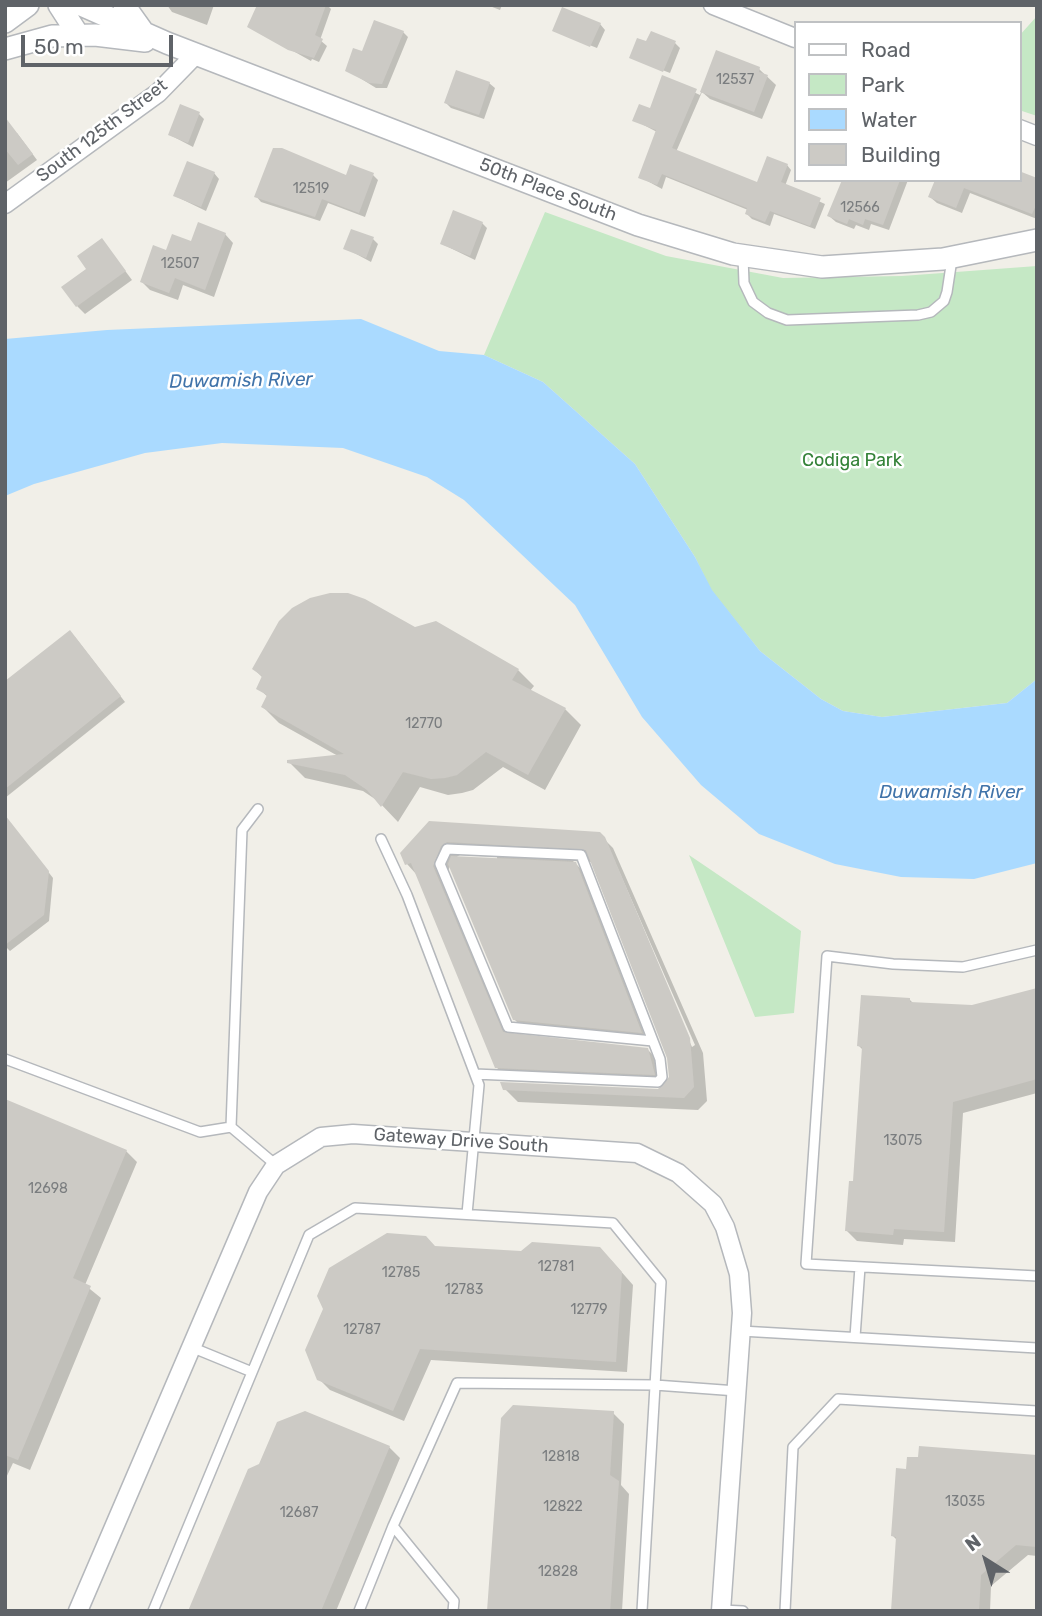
<!DOCTYPE html>
<style>
body{margin:0}
#map{position:relative;width:1042px;height:1616px;overflow:hidden;background:#f1efe8;font-family:Rubik,sans-serif}
canvas{display:block}
.frame{position:absolute;inset:0;border:7px solid #5f6368;pointer-events:none}
.legend{position:absolute;left:794px;top:21px;width:228px;height:161px;box-sizing:border-box;background:#fff;border:2px solid #bfc1c3;margin:0;padding:9px 12px;list-style:none;font-size:21px;color:#5f6368}
.legend li{display:flex;align-items:center;gap:14px;height:35px}
.legend b{width:35px;border:2px solid #bfc1c3}
.north{position:absolute;left:951px;top:1525px;width:70px;height:70px;-webkit-text-stroke:5px #fff;paint-order:stroke;rotate:323deg;font-size:19px;font-weight:700;line-height:28px;text-align:center;color:#5f6368}
.north::after{content:'';display:block;margin:auto;width:24px;height:32px;background:#5f6368;clip-path:polygon(50% 0,100% 100%,50% 72%,0 100%)}
.scale{position:absolute;left:21px;top:35px;width:152px;height:32px;box-sizing:border-box;border:4px solid #5f6368;border-top:0;padding-left:9px;font-size:21px;line-height:24px;white-space:nowrap;color:#5f6368;-webkit-text-stroke:5px #fff;paint-order:stroke}
</style>
<div id="map">
<canvas width="1042" height="1616"></canvas>
<div class="frame"></div>
<ul class="legend">
<li><b style="height:9px;background:#fff"></b>Road</li>
<li><b style="height:19px;background:#c5e8c5"></b>Park</li>
<li><b style="height:19px;background:#aadaff"></b>Water</li>
<li><b style="height:19px;background:#cccac5"></b>Building</li>
</ul>
<div class="north">N</div>
<div class="scale">50 m</div>
</div>
<script>
const g = document.querySelector('canvas').getContext('2d');
g.lineJoin = 'round';
function paint(path, color) {
  g.fillStyle = color;
  g.fill(path, 'evenodd');
}
function shape(rows) {
  const path = new Path2D();
  for (const r of rows) {
    path.moveTo(r[0], r[1]);
    for (let i = 2; i < r.length; i += 2) path.lineTo(r[i], r[i + 1]);
  }
  return path;
}
function stroke(path, color, width, dash) {
  g.strokeStyle = color;
  g.lineWidth = width;
  g.lineCap = dash ? 'butt' : 'round';
  g.setLineDash(dash || []);
  g.stroke(path);
}
function write(font, color, halo, rows, align = 'center') {
  g.font = font + ' Rubik,sans-serif';
  g.lineWidth = 5;
  g.setLineDash([]);
  g.textBaseline = 'middle';
  g.strokeStyle = halo;
  g.fillStyle = color;
  for (const [text, x, y, turn = 0] of rows) {
    g.save();
    g.translate(x, y);
    g.rotate((+turn || 0) * Math.PI / 180);
    g.textAlign = isNaN(turn) ? turn : align;
    if (halo) g.strokeText(text, 0, 0);
    g.fillText(text, 0, 0);
    g.restore();
  }
}
const green = shape([
 [1037,16,1037,116,1019,110,1019,36],
 [545,212,666,256,783,278,902,276,1037,266,1037,679,1007,703,882,717,843,711,821,699,760,651,711,590,695,557,635,464,543,382,484,355],
 [689,855,801,931,794,1013,755,1017]
]);
const water = shape([
 [361,319,439,351,484,355,543,382,635,464,695,557,712,590,760,651,821,699,843,711,882,717,1007,703,1037,679,1037,863,974,879,901,877,835,864,759,834,701,785,642,717,575,605,464,500,427,477,343,448,222,443,145,453,34,484,5,496,5,339,107,330]
]);
const shadow = shape([
 [167,5,214,5,207,25,172,12],
 [296,5,327,5,331,9,320,40,327,46,319,62,312,59,311,61,250,27],
 [487,5,502,5,500,10],
 [600,24,605,30,597,48,554,31],
 [403,32,408,37,387,88,376,88,347,70,363,54],
 [675,43,680,48,670,73,631,58,647,44],
 [717,52,759,69,776,85,762,119,710,99,702,92,676,152,758,184,787,165,791,170,785,186,825,204,815,229,774,214,770,226,752,219,747,214,748,210,666,177,662,189,640,177,657,132,634,120,651,111,663,78,700,95],
 [489,83,495,88,484,119,451,108,446,103],
 [199,114,204,119,193,147,170,135],
 [5,133,17,133,37,160,5,183],
 [214,173,219,179,206,211,175,196],
 [373,175,378,180,365,217,328,203,320,221,261,202,256,196],
 [870,180,908,180,889,230,871,224,869,230,856,225,854,229,836,222,829,216],
 [937,180,1037,180,1037,219,970,193,962,213,937,203,930,197],
 [482,223,487,228,475,260,442,244],
 [225,234,233,243,214,297,183,285,178,300,150,290,142,282,167,253],
 [373,239,378,244,371,262,345,248],
 [102,240,132,280,85,314,77,306],
 [415,629,518,670,534,686,530,691,565,709,581,725,545,790,503,767,473,790,462,793,448,795,420,787,398,822,378,801,363,791,305,778,289,762,338,756,279,723,263,707,268,697,258,688,263,678,254,669],
 [75,637,125,702,5,798,5,684],
 [5,816,53,878,49,921,10,951,5,946],
 [430,823,599,834,613,848,703,1053,707,1101,698,1110,518,1102,505,1089,658,1091,663,1087,510,1080,496,1067,417,875,407,864],
 [603,844,607,844,695,1045,692,1047],
 [460,855,497,857,497,860,455,858],
 [573,861,592,862,668,1056,670,1081,666,1084,661,1063,647,1049,511,1035,445,879,450,866,514,1019,526,1031,652,1043,587,875],
 [1037,990,1037,1093,963,1113,955,1242,904,1239,903,1245,857,1241,846,1230,855,1183,864,1051,859,1046,910,1000,914,1004,972,1007],
 [5,1102,126,1151,137,1162,85,1285,101,1298,30,1470,13,1463,5,1480],
 [435,1247,611,1260,633,1285,627,1372,431,1360,404,1421,330,1390,319,1379],
 [613,1413,624,1424,621,1485,629,1494,622,1611,489,1611],
 [389,1447,400,1458,336,1611,190,1611],
 [1037,1457,1037,1556,1028,1555,991,1586,990,1611,893,1611,898,1541,893,1536]
]);
const building = shape([
 [257,5,326,5,315,35,323,39,314,58,288,50,247,27],
 [562,7,601,23,590,47,552,31],
 [374,20,404,31,382,84,369,83,345,71,353,48,362,51],
 [651,31,676,41,663,72,629,58,637,38,646,41],
 [716,50,760,67,759,72,768,75,754,112,700,92],
 [456,70,490,82,479,115,444,103],
 [662,75,697,89,672,148,757,182,767,156,788,164,781,182,821,198,810,226,770,211,765,222,745,214,747,208,662,174,657,185,638,178,656,130,632,121,639,104,650,108],
 [180,104,200,112,188,143,168,135],
 [5,117,33,154,18,165,5,149],
 [273,148,282,148,346,175,350,164,374,173,359,213,322,199,315,217,254,197],
 [187,161,215,172,201,207,173,196],
 [1019,171,1037,178,1037,203,1032,214,964,188,956,208,928,197,935,180,1019,180],
 [842,180,900,180,883,225,865,219,863,225,849,219,847,224,827,216],
 [453,210,483,222,470,256,440,244],
 [198,222,226,233,205,290,175,278,169,293,140,282,153,245,166,250,172,234,191,241],
 [351,229,374,237,366,258,343,249],
 [102,238,126,271,76,307,61,287,86,269,77,256],
 [330,593,348,593,365,599,415,627,436,621,519,669,512,680,566,708,528,775,486,752,457,775,445,778,431,779,403,772,381,807,367,790,345,775,287,763,287,760,344,754,261,707,267,695,256,689,262,676,252,669,279,621,292,608,310,598],
 [70,630,121,696,5,789,5,681],
 [5,815,49,871,44,915,5,945],
 [429,821,600,832,605,837,690,1038,694,1087,684,1098,503,1090,500,1082,658,1089,669,1077,667,1058,586,850,447,842,441,846,433,866,503,1032,648,1048,655,1075,495,1068,411,863,405,865,400,853],
 [451,856,576,862,642,1033,513,1020,448,864],
 [1037,988,1037,1079,953,1102,944,1232,894,1229,893,1235,845,1231,849,1181,853,1181,862,1047,857,1046,861,995,910,998,910,1002,972,1005],
 [5,1099,127,1150,73,1278,91,1286,18,1460,5,1455],
 [387,1233,426,1236,435,1246,521,1251,532,1242,600,1247,622,1272,616,1362,420,1349,393,1411,317,1380,305,1350,323,1309,317,1296,329,1268],
 [513,1405,614,1411,610,1475,619,1481,610,1611,487,1611,501,1418],
 [305,1411,390,1446,321,1611,188,1611,248,1469,259,1464,277,1422],
 [919,1446,1037,1455,1037,1547,1016,1545,981,1575,979,1611,891,1611,896,1537,891,1536,896,1468,906,1469,907,1457,918,1457]
]);
const service = shape([
 [743,257,744,283,753,302,768,313,787,320,918,315,931,312,944,301,947,292,952,259],
 [381,839,407,895,479,1085,467,1214],
 [1037,950,963,967,893,964,827,956,806,1264,1037,1276],
 [5,1059,200,1132,231,1127,276,1165],
 [475,1074,658,1082,662,1077,660,1059,581,855,447,849,440,864,508,1027,653,1041],
 [231,1127,242,830,258,809],
 [741,1331,1037,1348],
 [855,1337,860,1267],
 [191,1347,252,1372],
 [721,1610,743,1611],
 [153,1611,309,1235,355,1208,613,1223,661,1282,642,1611],
 [359,1611,393,1526],
 [453,1611,454,1601,393,1526,457,1383,655,1385,737,1391],
 [785,1611,793,1447,838,1399,1037,1411]
]);
const minor = shape([
 [713,5,795,38],
 [1019,129,1037,136],
 [5,204,158,93,196,54],
 [78,1611,258,1192,276,1165,321,1137,353,1134,637,1153,678,1173,713,1204,725,1227,739,1274,742,1313,721,1611]
]);
const tertiary = shape([
 [59,5,79,36],
 [81,5,167,43,638,225,733,254,822,267,943,259,1037,240],
 [124,5,144,33],
 [5,22,28,5],
 [5,49,52,36,95,35,145,41]
]);
const numberNames = [
 ["12537",735,80],
 ["12519",311,189],
 ["12566",860,208],
 ["12507",180,264],
 ["12770",424,724],
 ["13075",903,1141],
 ["12698",48,1189],
 ["12781",556,1267],
 ["12785",401,1273],
 ["12783",464,1290],
 ["12779",589,1310],
 ["12787",362,1330],
 ["12818",561,1457],
 ["13035",965,1502],
 ["12822",563,1507],
 ["12687",299,1513],
 ["12828",558,1572]
];
const streetNames = [
 ["South 125th Street",102,131,-37],
 ["50th Place South",548,190,21],
 ["Gateway Drive South",461,1141,4]
];
const parkNames = [
 ["Codiga Park",852,461]
];
const waterNames = [
 ["Duwamish River",241,381,-1],
 ["Duwamish River",951,793]
];
paint(green, '#c5e8c5');
paint(water, '#aadaff');
paint(shadow, '#0003');
paint(building, '#cccac5');
stroke(service, '#b5b8bc', 12);
stroke(minor, '#b5b8bc', 21);
stroke(tertiary, '#b5b8bc', 24);
stroke(service, '#fff', 9);
stroke(minor, '#fff', 18);
stroke(tertiary, '#fff', 21);
write('14px', '#7a7d7f', null, numberNames);
write('18px', '#5f6368', '#fff', streetNames);
write('18px', '#348238', '#fff', parkNames);
write('italic 19px', '#4174aa', '#fff', waterNames);
</script>
